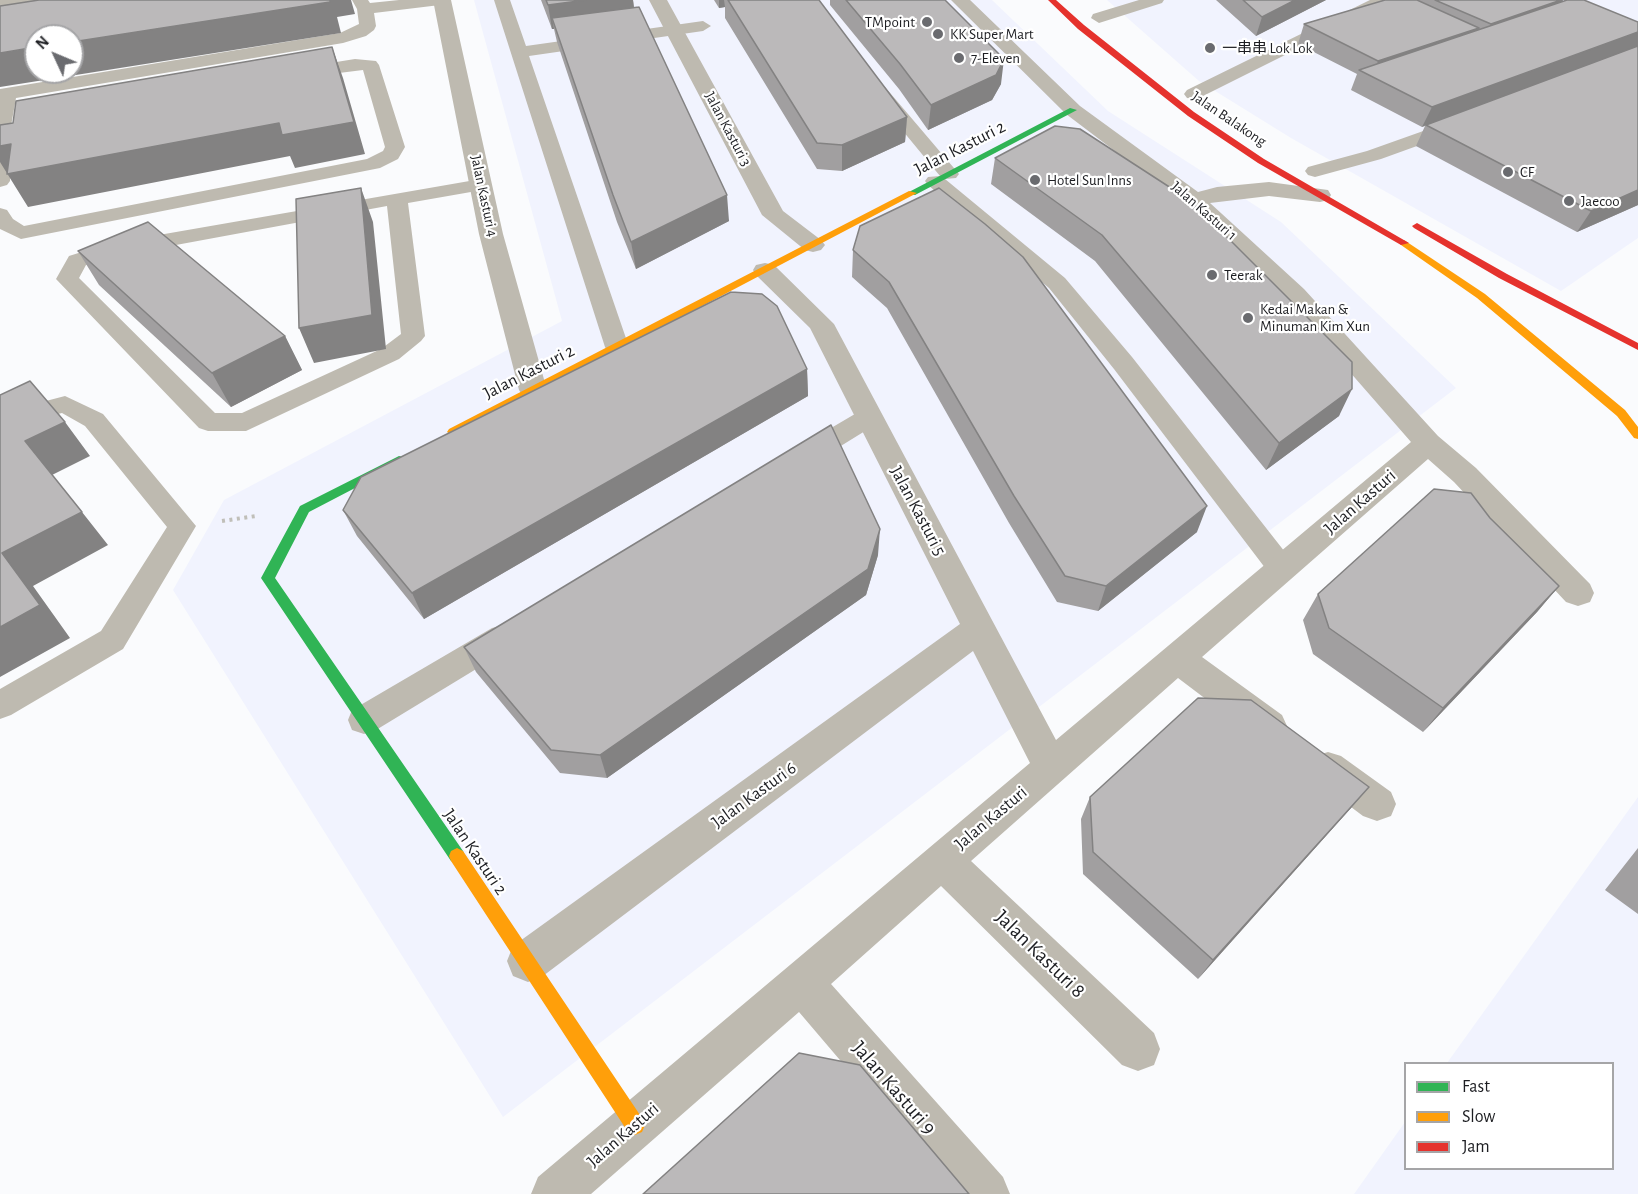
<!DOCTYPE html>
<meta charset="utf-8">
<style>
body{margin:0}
#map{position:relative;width:1638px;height:1194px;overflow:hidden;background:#fafbfd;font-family:"Alegreya Sans",sans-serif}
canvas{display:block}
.legend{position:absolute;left:1404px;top:1062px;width:210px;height:108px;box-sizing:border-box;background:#fff;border:2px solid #a5a5a7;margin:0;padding:8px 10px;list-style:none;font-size:18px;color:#1d1e22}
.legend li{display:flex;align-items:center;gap:12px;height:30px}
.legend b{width:30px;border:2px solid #a5a5a7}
.north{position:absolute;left:24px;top:24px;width:60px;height:60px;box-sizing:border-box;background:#fff;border:2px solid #a5a5a7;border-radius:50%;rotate:314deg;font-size:16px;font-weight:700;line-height:24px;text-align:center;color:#1d1e22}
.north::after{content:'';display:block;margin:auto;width:21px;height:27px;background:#6a6b6f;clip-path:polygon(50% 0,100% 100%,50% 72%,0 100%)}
</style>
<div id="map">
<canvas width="1638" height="1194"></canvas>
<ul class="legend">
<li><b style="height:8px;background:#30b455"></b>Fast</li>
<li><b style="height:8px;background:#ff9f0a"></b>Slow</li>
<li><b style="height:8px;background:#e5322d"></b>Jam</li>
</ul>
<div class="north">N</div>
</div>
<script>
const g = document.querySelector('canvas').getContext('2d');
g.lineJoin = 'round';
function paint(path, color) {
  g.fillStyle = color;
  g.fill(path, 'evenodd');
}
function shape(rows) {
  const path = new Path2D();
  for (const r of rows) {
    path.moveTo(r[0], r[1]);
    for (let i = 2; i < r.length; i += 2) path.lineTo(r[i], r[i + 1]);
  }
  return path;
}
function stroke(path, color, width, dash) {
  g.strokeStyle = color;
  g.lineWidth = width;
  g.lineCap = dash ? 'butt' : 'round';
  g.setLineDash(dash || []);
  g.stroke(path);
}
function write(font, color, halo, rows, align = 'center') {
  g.font = font + ' "Alegreya Sans","Noto Sans SC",sans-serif';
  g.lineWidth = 4.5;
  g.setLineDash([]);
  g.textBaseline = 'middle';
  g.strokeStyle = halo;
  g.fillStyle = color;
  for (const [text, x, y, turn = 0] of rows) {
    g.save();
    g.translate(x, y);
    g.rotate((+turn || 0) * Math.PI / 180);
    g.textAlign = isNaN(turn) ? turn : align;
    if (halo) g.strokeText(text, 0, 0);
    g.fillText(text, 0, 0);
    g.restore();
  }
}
const built = shape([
 [474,0,992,0,1108,111,1281,222,1456,388,503,1117,173,590,224,500,562,321],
 [1107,0,1638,0,1638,238,1561,291,1291,138,1199,81],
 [1638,797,1638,1194,1354,1194,1405,1122,1406,1168,1612,1168,1612,1064,1447,1063]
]);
const path = shape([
 [222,521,256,516]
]);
const lane = shape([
 [0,0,39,0,37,3,0,10,0,0],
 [352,0,368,0,370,3,399,0,448,0,440,5,374,13,376,26,374,30,366,36,343,43,16,98,11,126,10,181,7,185,0,187,0,89,340,33,359,24,357,9,352,0],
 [494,0,510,0,526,46,703,21,711,26,703,31,529,56,629,347,626,352,617,355,608,352,605,347,494,0],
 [1139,0,1164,0,1162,3,1099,23,1091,18,1093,14,1139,0],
 [1370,0,1391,0,1389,3,1199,98,1193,99,1187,98,1184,94,1187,90,1370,0],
 [355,59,376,61,379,65,405,147,398,159,380,168,21,239,0,229,0,208,7,210,13,219,24,226,367,159,383,151,385,147,363,70,299,78,293,77,290,73,293,69,299,68,355,59],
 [879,86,885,87,959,174,956,178,945,179,1065,278,1132,357,1292,561,1297,569,1292,577,1282,580,1272,577,1114,369,1049,288,928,185,925,181,928,177,940,176,870,91,873,87,879,86],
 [1457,119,1464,121,1467,125,1464,129,1381,159,1315,177,1308,175,1305,171,1308,167,1367,151,1457,119],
 [481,179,488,181,491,185,488,189,408,203,425,336,421,341,399,359,246,431,208,431,199,428,56,279,69,256,107,244,481,179],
 [387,206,401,334,381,349,242,413,215,413,79,278,86,265,111,257,387,206],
 [65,396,103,414,196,526,123,649,11,715,0,719,0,689,101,631,167,527,85,426,62,413,25,422,0,432,0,413,65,396],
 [869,408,878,411,882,417,878,423,810,465,801,467,792,465,788,458,792,451,860,411,869,408],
 [503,625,514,628,518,637,514,646,376,730,364,734,352,730,348,720,352,710,492,628,503,625]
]);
const street = shape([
 [433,0,451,0,503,234,547,390,543,396,533,399,523,396,519,390,479,234,433,0],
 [649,0,667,0,783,211,821,240,825,245,821,250,813,252,805,250,762,215,649,0],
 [951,0,970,0,1080,106,1198,192,1217,187,1269,182,1328,190,1331,195,1328,200,1320,202,1269,196,1210,203,1304,289,1438,436,1476,468,1590,584,1594,593,1590,602,1578,606,1566,602,1454,482,1428,459,1202,657,1282,715,1287,726,1282,737,1269,742,1256,737,1178,678,971,861,1154,1033,1160,1049,1154,1065,1138,1071,1122,1065,941,886,831,984,1003,1177,1010,1194,954,1194,799,1012,591,1194,531,1194,538,1177,1030,763,973,651,543,976,528,982,513,976,507,961,513,946,960,624,810,328,756,275,753,270,756,265,765,263,774,265,834,324,1056,740,1411,442,1286,299,1186,205,1066,114,951,0],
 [1328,752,1341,756,1391,792,1396,804,1391,816,1377,821,1363,816,1315,780,1309,768,1315,756,1328,752]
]);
const fast = shape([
 [1070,108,1077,110,915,195,907,193,1070,108],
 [399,456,403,457,405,460,403,463,309,512,275,578,463,851,465,856,463,861,457,864,451,861,261,578,300,506,399,456]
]);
const slow = shape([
 [909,191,917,193,457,435,453,436,447,432,449,429,909,191],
 [1404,240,1485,294,1625,410,1638,427,1638,439,1634,438,1617,416,1477,298,1401,245,1399,243,1404,240],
 [457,848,463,851,642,1118,645,1125,642,1132,635,1135,628,1132,451,861,449,856,451,851,457,848]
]);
const jam = shape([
 [1048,0,1056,0,1084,25,1194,112,1264,159,1409,243,1401,245,1258,163,1188,116,1078,29,1048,0],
 [1417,223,1507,274,1638,343,1638,350,1499,278,1414,228,1412,226,1417,223]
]);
const wall = shape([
 [541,0,633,0,634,7,729,221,636,269,617,222,557,42,554,29,552,29],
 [714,0,819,0,907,117,905,142,842,171,817,169,725,18,725,7,719,8],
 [830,0,945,0,1001,84,992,100,928,130,899,89,830,5],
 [1216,0,1326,0,1256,36],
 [1385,0,1563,0,1562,2,1638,22,1638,205,1577,232,1416,146,1425,126,1422,127,1351,90,1357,74,1298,44,1304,24],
 [995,158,1352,362,1339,416,1266,470,1095,261,991,184],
 [853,250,1197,532,1098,611,1057,602,1009,523,887,308,852,277],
 [78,251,285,336,302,370,231,407,99,285],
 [807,369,808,396,424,619,357,536,343,510],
 [1490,518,1559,586,1537,612,1423,732,1313,654,1303,620,1318,594],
 [878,555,866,595,607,778,560,773,476,672,464,647],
 [1369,787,1350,809,1198,979,1083,874,1081,819,1090,797],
 [1638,848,1638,914,1605,890]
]);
const shadedWall = shape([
 [330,0,351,0,355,14,337,17,341,33,0,87,0,53,36,47,36,72,72,72,72,42],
 [586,0,633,0,635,18,552,18,554,29,552,29,548,5],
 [719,0,724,0,725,7,719,8],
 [1295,0,1326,0,1256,36,1262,17],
 [1561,0,1563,0,1553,18,1482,43,1491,24],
 [1479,28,1470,47,1372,77,1378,61],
 [1638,32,1638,47,1426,125,1422,127,1432,107],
 [332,47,343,78,365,154,295,168,290,156,28,207,0,162,0,146],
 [1004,59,1001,84,992,100,928,130,931,105],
 [907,117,905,142,842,171,842,145],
 [361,188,373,222,386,349,314,363,299,328],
 [1638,190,1638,205,1577,232,1591,211],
 [727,195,729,221,636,269,631,242],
 [285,336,302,370,231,407,212,373],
 [807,369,808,396,424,619,412,593],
 [1352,389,1339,416,1266,470,1279,443],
 [65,422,90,456,52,475,25,441],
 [1207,506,1197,532,1098,611,1106,586],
 [82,512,108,545,33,586,70,638,0,677,0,627,2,553],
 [880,529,878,555,866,595,607,778,600,755],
 [1559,586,1537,612,1423,732,1443,708],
 [1369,787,1350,809,1198,979,1213,960]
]);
const building = shape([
 [39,0,330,0,330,2,72,42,72,36,36,36,36,47,0,53,0,6,39,0],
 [546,0,586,0,548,5,546,0],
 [728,0,819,0,907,117,842,145,817,143,728,0],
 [846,0,945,0,1004,59,996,75,931,105,900,64,846,0],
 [1243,0,1295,0,1262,17,1243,0],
 [1385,0,1417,0,1479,28,1378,61,1304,24,1385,0],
 [1435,0,1561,0,1491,24,1435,0],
 [1567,0,1584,0,1638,22,1638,32,1432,107,1359,70,1567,0],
 [639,7,727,195,631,242,613,195,552,18,639,7],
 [1638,46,1638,190,1591,211,1426,125,1638,46],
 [332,47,354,122,282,135,279,123,7,174,11,144,0,146,0,125,13,123,16,101,332,47],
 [1055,126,1080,129,1191,201,1352,362,1352,389,1279,443,1102,235,995,158,1055,126],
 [361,188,372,315,299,328,296,199,361,188],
 [939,188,985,224,1023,257,1207,506,1106,586,1065,576,1014,496,889,282,853,250,860,226,939,188],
 [148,222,285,336,212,373,78,251,148,222],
 [731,292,762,294,777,306,807,369,412,593,343,510,361,477,731,292],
 [30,381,65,422,25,441,82,512,2,553,40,605,0,627,0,395,30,381],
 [831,425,880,529,868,569,600,755,551,750,464,647,831,425],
 [1434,489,1471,493,1490,518,1559,586,1443,708,1329,628,1318,594,1434,489],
 [1198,698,1251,700,1369,787,1213,960,1093,852,1090,797,1198,698],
 [799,1053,860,1065,969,1194,643,1194,799,1053]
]);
const markers = [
 [927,22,6,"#6a6b6f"],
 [938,34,6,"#6a6b6f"],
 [1210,48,6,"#6a6b6f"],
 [959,58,6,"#6a6b6f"],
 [1508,172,6,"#6a6b6f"],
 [1035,180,6,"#6a6b6f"],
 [1569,201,6,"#6a6b6f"],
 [1212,275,6,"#6a6b6f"],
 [1248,318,6,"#6a6b6f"]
];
const farPoinames = [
 ["TMpoint",915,22,"right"],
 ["KK Super Mart",950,34],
 ["一串串 Lok Lok",1222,48],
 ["7-Eleven",971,58],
 ["CF",1520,172],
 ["Hotel Sun Inns",1047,180],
 ["Jaecoo",1581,201],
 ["Teerak",1224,275],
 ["Kedai Makan &",1260,309],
 ["Minuman Kim Xun",1260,326]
];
const farStreetnames = [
 ["Jalan Balakong",1229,119,34],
 ["Jalan Kasturi 3",728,129,62],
 ["Jalan Kasturi 4",484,196,78],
 ["Jalan Kasturi 1",1204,211,41]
];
const streetNames = [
 ["Jalan Kasturi 2",960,148,-27],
 ["Jalan Kasturi 2",529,372,-27],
 ["Jalan Kasturi",1360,502,-41],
 ["Jalan Kasturi 5",918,511,62],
 ["Jalan Kasturi 6",754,795,-36],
 ["Jalan Kasturi",991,818,-40],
 ["Jalan Kasturi 2",475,852,56],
 ["Jalan Kasturi",623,1135,-41]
];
const nearStreetnames = [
 ["Jalan Kasturi 8",1040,954,44],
 ["Jalan Kasturi 9",894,1088,49]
];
paint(built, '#f1f3fe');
stroke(path, '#c0bfb9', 4, [3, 4.5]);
paint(lane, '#bebab0');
paint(street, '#bebab0');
paint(fast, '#30b455');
paint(slow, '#ff9f0a');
paint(jam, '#e5322d');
paint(wall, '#a19fa0');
paint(shadedWall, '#838282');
paint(building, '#bbb9ba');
stroke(building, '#838282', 1.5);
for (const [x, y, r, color] of markers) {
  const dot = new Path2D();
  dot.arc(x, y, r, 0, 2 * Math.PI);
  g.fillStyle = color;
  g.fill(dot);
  stroke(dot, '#fff', 2);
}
write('15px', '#1d1e22', '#fff', farPoinames, 'left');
write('15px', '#1d1e22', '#fff', farStreetnames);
write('18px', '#1d1e22', '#fff', streetNames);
write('21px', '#1d1e22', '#fff', nearStreetnames);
</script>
